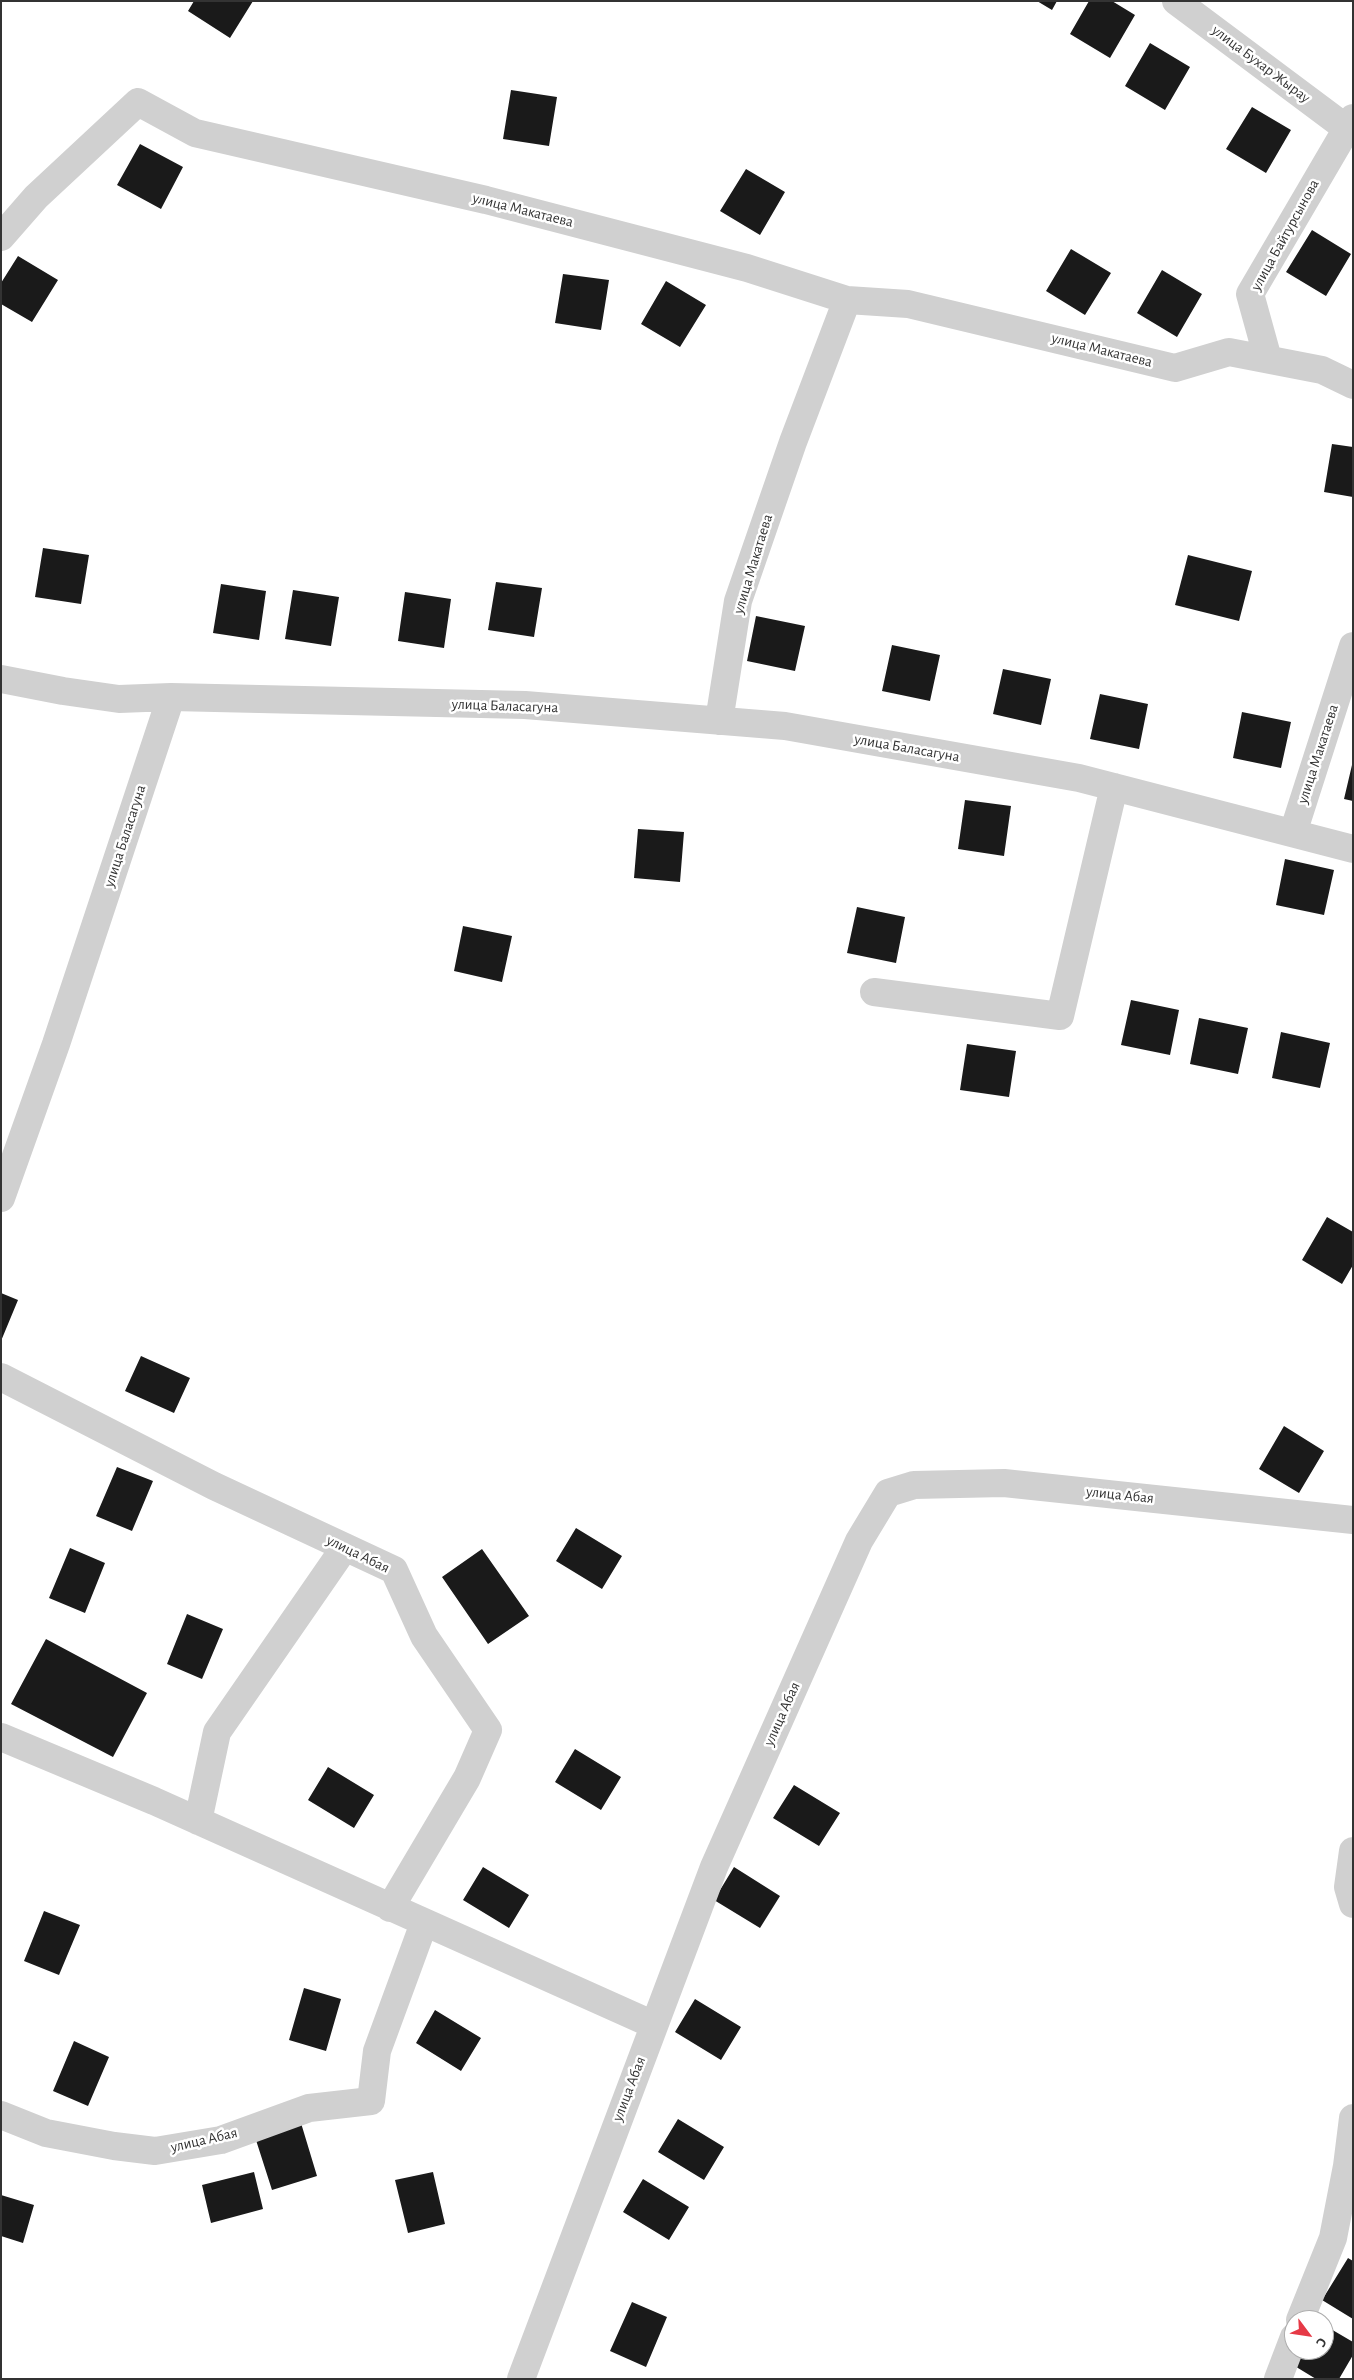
<!DOCTYPE html>
<meta charset="utf-8">
<style>
body{margin:0}
#map{position:relative;width:1354px;height:2380px;overflow:hidden;background:#fff;font-family:"Alegreya Sans",sans-serif}
canvas{display:block}
.frame{position:absolute;inset:0;border:2px solid #333;pointer-events:none}
.north{position:absolute;left:1284px;top:2310px;width:50px;height:50px;box-sizing:border-box;background:#fff;border:1px solid #adadad;border-radius:50%;rotate:121deg;font-size:14px;font-weight:700;line-height:20px;text-align:center;color:#333}
.north::after{content:'';display:block;margin:auto;width:18px;height:22px;background:#e63946;clip-path:polygon(50% 0,100% 100%,50% 72%,0 100%)}
</style>
<div id="map">
<canvas width="1354" height="2380"></canvas>
<div class="frame"></div>
<div class="north">С</div>
</div>
<script>
const g = document.querySelector('canvas').getContext('2d');
g.lineJoin = 'round';
function paint(path, color) {
  g.fillStyle = color;
  g.fill(path, 'evenodd');
}
function shape(rows) {
  const path = new Path2D();
  for (const r of rows) {
    path.moveTo(r[0], r[1]);
    for (let i = 2; i < r.length; i += 2) path.lineTo(r[i], r[i + 1]);
  }
  return path;
}
function stroke(path, color, width, dash) {
  g.strokeStyle = color;
  g.lineWidth = width;
  g.lineCap = dash ? 'butt' : 'round';
  g.setLineDash(dash || []);
  g.stroke(path);
}
function write(font, color, halo, rows, align = 'center') {
  g.font = font + ' "Alegreya Sans",sans-serif';
  g.lineWidth = 5;
  g.setLineDash([]);
  g.textBaseline = 'middle';
  g.strokeStyle = halo;
  g.fillStyle = color;
  for (const [text, x, y, turn = 0] of rows) {
    g.save();
    g.translate(x, y);
    g.rotate((+turn || 0) * Math.PI / 180);
    g.textAlign = isNaN(turn) ? turn : align;
    if (halo) g.strokeText(text, 0, 0);
    g.fillText(text, 0, 0);
    g.restore();
  }
}
const building = shape([
 [194,1,253,1,230,38,188,11],
 [1037,1,1057,1,1052,10],
 [1089,1,1112,1,1135,15,1110,58,1070,34],
 [1150,43,1190,67,1165,110,1125,86],
 [511,90,557,97,549,146,503,139],
 [1252,107,1291,130,1266,173,1226,149],
 [140,144,183,167,161,209,117,185],
 [746,169,785,192,760,235,720,211],
 [1312,230,1351,254,1326,296,1286,272],
 [1071,249,1111,273,1085,315,1046,291],
 [18,256,58,280,32,322,1,304,1,283],
 [1162,270,1202,294,1177,337,1137,313],
 [563,274,609,280,601,330,555,323],
 [666,281,706,305,680,347,641,324],
 [1332,444,1353,447,1353,497,1324,492],
 [43,548,89,555,81,604,35,597],
 [1188,555,1252,571,1239,621,1175,605],
 [496,582,542,588,534,637,488,630],
 [221,584,266,591,259,640,213,633],
 [293,590,339,597,331,646,285,639],
 [405,592,451,599,444,648,398,641],
 [756,616,805,626,795,671,747,661],
 [892,645,940,655,930,701,882,691],
 [1003,669,1051,679,1041,725,993,714],
 [1100,694,1148,704,1139,749,1090,739],
 [1242,712,1291,722,1281,768,1233,758],
 [1352,765,1353,765,1353,801,1344,799],
 [965,800,1011,806,1004,856,958,849],
 [638,829,684,832,680,882,634,878],
 [1285,859,1334,870,1324,915,1276,905],
 [857,907,905,917,896,963,847,953],
 [463,926,512,936,502,982,454,971],
 [1131,1000,1179,1010,1170,1055,1121,1045],
 [1199,1018,1248,1028,1238,1074,1190,1064],
 [1281,1032,1330,1043,1320,1088,1272,1078],
 [967,1044,1016,1051,1009,1097,960,1090],
 [1327,1217,1353,1232,1353,1265,1342,1284,1302,1260],
 [1,1293,18,1300,1,1341],
 [141,1356,190,1378,174,1413,125,1391],
 [1284,1426,1324,1451,1299,1493,1259,1469],
 [117,1467,153,1481,132,1531,96,1516],
 [576,1528,622,1556,602,1589,556,1561],
 [70,1548,105,1563,85,1613,49,1598],
 [482,1549,529,1616,488,1644,442,1577],
 [187,1614,223,1629,202,1679,167,1664],
 [46,1639,147,1693,113,1757,11,1704],
 [575,1749,621,1777,601,1810,555,1782],
 [328,1767,374,1795,354,1828,308,1800],
 [794,1785,840,1813,819,1846,773,1818],
 [483,1867,529,1895,509,1928,463,1900],
 [734,1867,780,1896,760,1928,714,1900],
 [44,1911,80,1925,59,1975,24,1961],
 [304,1988,341,1999,326,2051,289,2040],
 [695,1999,741,2027,721,2060,675,2032],
 [435,2010,481,2038,461,2071,416,2043],
 [74,2041,109,2057,88,2106,53,2091],
 [678,2119,724,2147,704,2180,658,2152],
 [301,2123,317,2176,272,2190,255,2137],
 [254,2172,263,2209,211,2223,202,2185],
 [433,2172,445,2224,408,2233,395,2180],
 [643,2179,689,2207,669,2240,623,2212],
 [1,2195,34,2205,23,2243,1,2236],
 [1348,2258,1353,2261,1353,2319,1322,2300],
 [632,2302,667,2317,646,2367,610,2351],
 [1324,2325,1353,2342,1353,2355,1339,2379,1316,2379,1293,2365,1302,2350,1324,2350]
]);
const minor = shape([
 [1176,1,1346,128],
 [1,237,36,197,138,102,195,133,486,200,747,268,847,300,793,442,738,601,719,721],
 [847,300,908,304,1175,368,1229,352,1322,370,1353,385],
 [1268,359,1250,294,1353,118],
 [1,679,63,691,119,699,171,697],
 [1293,833,1353,646],
 [874,992,1060,1016,1114,787],
 [1,1198,56,1044,171,697,525,705,785,726,1079,778,1353,849],
 [1,1377,214,1486,394,1570,424,1636,488,1730,467,1778,390,1908],
 [1,1737,154,1801,654,2025],
 [198,1821,217,1732,345,1547],
 [1353,1851,1348,1887,1353,1904],
 [1,2115,46,2133,114,2146,155,2151,221,2140,309,2108,371,2101,377,2051,424,1923],
 [1300,2320,1333,2238,1347,2166,1353,2118],
 [521,2379,714,1867,859,1541,888,1493,914,1485,1004,1483,1353,1520],
 [1278,2379,1294,2337]
]);
const streetNames = [
 ["улица Бухар Жырау",1261,64,37],
 ["улица Макатаева",523,210,14],
 ["улица Байтурсынова",1285,235,-61],
 ["улица Макатаева",1102,350,14],
 ["улица Макатаева",753,564,-73],
 ["улица Баласагуна",505,706,2],
 ["улица Баласагуна",907,748,10],
 ["улица Макатаева",1318,754,-72],
 ["улица Баласагуна",125,836,-72],
 ["улица Абая",1120,1495,6],
 ["улица Абая",358,1554,26],
 ["улица Абая",782,1714,-66],
 ["улица Абая",629,2089,-69],
 ["улица Абая",204,2140,-13]
];
paint(building, '#1a1a1a');
stroke(minor, '#d0d0d0', 28);
write('15px', '#333', '#fff', streetNames);
</script>
